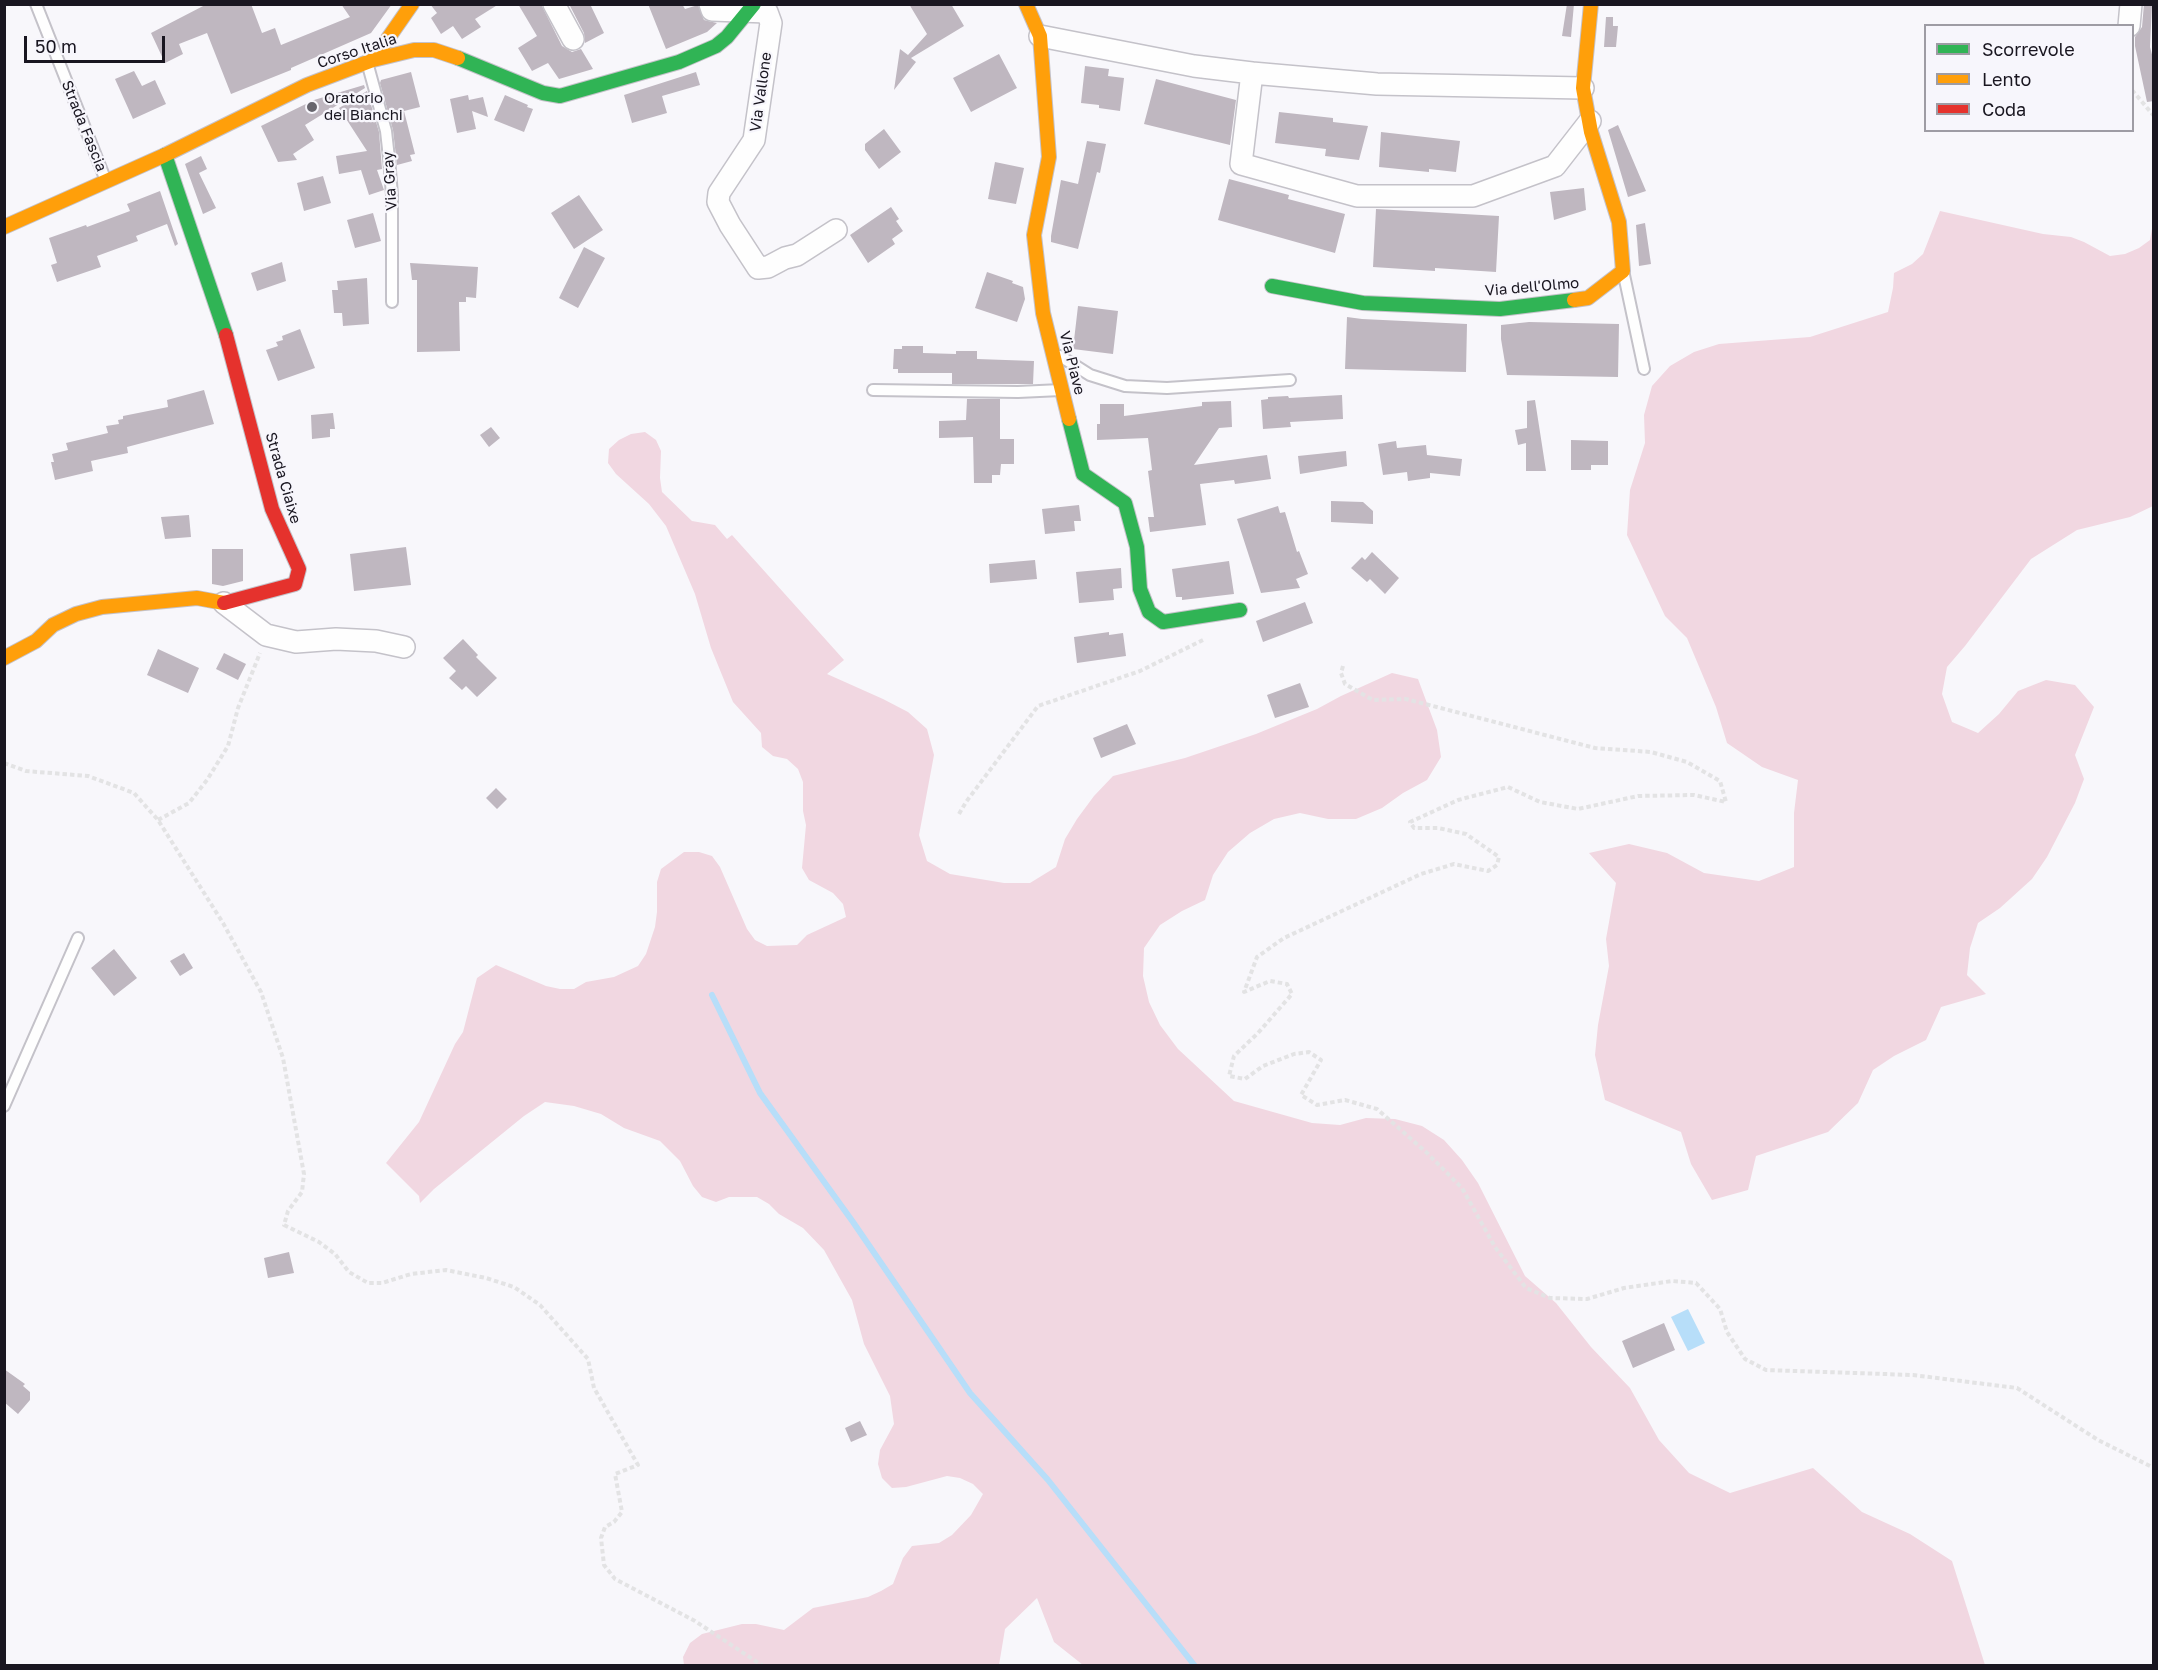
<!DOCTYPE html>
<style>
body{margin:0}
#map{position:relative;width:2158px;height:1670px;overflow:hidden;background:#f8f7fb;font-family:"Golos Text",sans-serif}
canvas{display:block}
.frame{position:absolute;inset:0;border:6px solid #191620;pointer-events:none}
.legend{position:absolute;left:1924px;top:24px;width:210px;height:108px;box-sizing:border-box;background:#f7f6fc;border:2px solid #9e9ca4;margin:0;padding:8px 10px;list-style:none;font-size:18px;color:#191620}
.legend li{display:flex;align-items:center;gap:12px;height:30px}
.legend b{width:30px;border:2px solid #9e9ca4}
.scale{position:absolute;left:24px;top:36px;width:141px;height:27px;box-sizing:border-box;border:3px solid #191620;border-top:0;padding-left:8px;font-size:18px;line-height:21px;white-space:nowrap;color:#191620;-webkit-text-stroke:4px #f7f6fc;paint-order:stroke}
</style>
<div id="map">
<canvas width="2158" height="1670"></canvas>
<div class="frame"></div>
<ul class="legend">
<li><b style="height:8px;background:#30b455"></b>Scorrevole</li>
<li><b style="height:8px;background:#ff9f0a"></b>Lento</li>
<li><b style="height:8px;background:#e5322d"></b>Coda</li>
</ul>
<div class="scale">50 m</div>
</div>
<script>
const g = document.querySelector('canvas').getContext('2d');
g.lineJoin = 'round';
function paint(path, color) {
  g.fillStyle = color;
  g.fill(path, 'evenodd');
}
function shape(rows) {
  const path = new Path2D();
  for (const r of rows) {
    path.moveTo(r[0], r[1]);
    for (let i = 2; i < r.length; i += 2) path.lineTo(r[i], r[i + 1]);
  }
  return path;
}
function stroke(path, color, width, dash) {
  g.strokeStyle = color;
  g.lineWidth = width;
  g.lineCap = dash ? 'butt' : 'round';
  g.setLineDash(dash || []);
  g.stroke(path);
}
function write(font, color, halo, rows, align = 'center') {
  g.font = font + ' "Golos Text",sans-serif';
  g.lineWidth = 4.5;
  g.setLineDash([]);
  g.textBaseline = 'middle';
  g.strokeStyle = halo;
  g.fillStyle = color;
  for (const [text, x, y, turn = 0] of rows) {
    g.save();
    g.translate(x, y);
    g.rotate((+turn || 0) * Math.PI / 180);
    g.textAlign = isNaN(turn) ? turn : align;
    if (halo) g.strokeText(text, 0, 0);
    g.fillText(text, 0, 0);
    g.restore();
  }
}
const green = shape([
 [1940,211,2043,234,2071,237,2084,242,2110,256,2125,254,2139,248,2150,240,2153,223,2153,506,2130,517,2077,530,2031,559,1965,646,1947,667,1942,694,1952,722,1978,733,1999,714,2018,691,2046,680,2075,685,2094,707,2075,755,2084,779,2075,803,2047,857,2032,879,2000,908,1978,923,1970,948,1967,975,1986,994,1941,1007,1926,1040,1894,1056,1873,1070,1858,1103,1828,1132,1756,1156,1748,1190,1712,1200,1691,1164,1681,1132,1605,1100,1595,1055,1598,1025,1609,966,1606,939,1616,883,1589,853,1629,844,1667,853,1704,873,1759,881,1794,867,1794,813,1798,780,1762,767,1727,743,1716,707,1687,638,1665,616,1627,535,1630,490,1645,443,1644,415,1652,386,1670,366,1694,352,1719,344,1810,337,1888,312,1893,288,1894,273,1912,264,1923,254],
 [645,432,656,440,661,451,660,478,662,492,692,521,715,525,727,539,732,535,844,660,827,674,883,699,908,712,927,729,934,755,919,835,927,861,950,874,1004,883,1030,883,1056,867,1065,839,1077,819,1094,796,1113,776,1185,758,1256,734,1317,709,1341,696,1392,673,1418,679,1437,730,1441,757,1427,780,1403,793,1382,808,1356,819,1328,819,1300,813,1274,819,1250,833,1228,852,1213,875,1205,900,1182,911,1160,925,1144,948,1143,976,1149,1002,1160,1025,1178,1049,1234,1101,1312,1123,1340,1125,1366,1118,1395,1119,1422,1126,1444,1140,1462,1160,1478,1183,1525,1276,1556,1303,1591,1347,1630,1388,1659,1440,1689,1473,1730,1493,1813,1468,1862,1512,1910,1534,1952,1561,1985,1665,1083,1665,1054,1642,1037,1598,1005,1629,999,1665,684,1665,683,1657,690,1643,702,1634,742,1624,756,1624,784,1630,813,1608,868,1597,881,1591,893,1584,903,1558,912,1546,939,1543,952,1535,971,1515,983,1494,973,1484,960,1478,947,1476,906,1487,892,1488,882,1478,878,1464,880,1450,894,1424,890,1396,864,1344,852,1300,824,1250,803,1228,779,1214,769,1204,757,1197,729,1197,716,1202,702,1197,693,1186,680,1161,660,1141,624,1128,601,1114,574,1106,545,1102,524,1116,434,1189,420,1203,419,1196,386,1163,419,1122,455,1044,463,1032,477,978,496,965,546,986,560,989,574,989,586,982,614,977,638,966,646,954,655,927,657,912,657,882,661,869,684,852,699,852,712,856,720,867,747,929,755,940,767,946,797,945,807,935,846,917,843,904,833,893,809,880,802,868,806,825,803,811,803,782,798,769,787,759,773,756,762,747,761,733,733,702,711,648,695,594,666,526,649,504,616,474,608,463,609,449,619,440,631,434]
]);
const water = shape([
 [1688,1309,1705,1343,1688,1351,1671,1317]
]);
const stream = shape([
 [712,995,760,1093,853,1222,970,1393,1048,1480,1195,1666]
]);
const building = shape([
 [207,4,251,4,262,33,275,28,281,45,350,17,341,4,392,4,371,33,291,68,291,70,231,94,207,33,179,44,183,54,165,63,151,33],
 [430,4,499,4,475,19,481,27,462,39,453,26,441,34,431,18,437,13],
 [518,4,541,4,562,46,572,52,581,49,593,69,559,79,548,63,532,71,518,48,537,36],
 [569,4,590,4,604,33,585,43,584,33],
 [648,4,682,4,685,9,698,5,704,20,717,23,707,32,666,49],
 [909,4,951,4,964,26,911,58,916,62,894,90,900,49,908,55,927,34],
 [1567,4,1574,4,1571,37,1562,36],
 [2144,4,2152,4,2150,47,2154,62,2154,101,2147,102,2135,46,2135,37,2142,27],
 [1606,17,1613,17,1613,26,1618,26,1616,47,1604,47],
 [999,54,1017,88,971,112,953,78],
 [1085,66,1109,69,1108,76,1124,78,1120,111,1099,108,1099,105,1081,103],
 [134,71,142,86,155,80,166,104,133,119,115,79],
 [411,72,420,107,404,111,415,154,410,155,412,161,397,165,393,130,380,83,381,80],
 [696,72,700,85,662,96,667,113,632,123,624,95],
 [1156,79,1236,100,1230,145,1144,124],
 [364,85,365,88,305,125,314,140,293,154,297,160,278,162,261,126,314,100],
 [367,91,379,132,382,169,377,170,384,190,369,195,361,170,339,174,336,156,367,151,339,108],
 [468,95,469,100,483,97,488,117,472,111,476,129,457,133,450,99],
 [505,95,528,105,527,107,533,109,524,132,494,120],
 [1279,112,1333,118,1333,122,1368,126,1359,160,1325,156,1326,149,1275,143],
 [1618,125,1646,191,1628,197,1608,130],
 [884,129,901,152,879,169,865,150,865,144],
 [1381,132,1460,141,1456,172,1429,169,1429,172,1379,167],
 [1087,141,1106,144,1100,173,1097,172,1078,249,1051,242,1051,236,1061,180,1078,184],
 [201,156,207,169,199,173,216,208,203,214,185,164],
 [995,162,1024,168,1016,204,988,199],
 [323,176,331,203,304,211,297,183],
 [1229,179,1289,195,1288,199,1345,214,1335,253,1218,220],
 [1584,188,1586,210,1554,220,1550,192],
 [160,191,178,244,175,246,167,224,136,236,138,241,97,256,101,267,57,282,51,265,57,263,49,238,86,225,87,227,130,211,127,204],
 [579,195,603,230,574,249,551,213],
 [891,207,899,219,896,221,903,231,892,239,895,244,868,263,850,235],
 [1376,209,1499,216,1496,272,1435,268,1435,271,1373,267],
 [373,213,381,241,355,248,347,220],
 [1645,223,1651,264,1639,266,1636,225],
 [584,247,605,258,578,308,559,298],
 [282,262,286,281,257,291,251,273],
 [410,263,478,267,476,298,466,297,466,302,459,302,460,351,417,352,417,280,412,280],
 [987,272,1013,281,1012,283,1023,287,1025,299,1017,322,975,308],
 [367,278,369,324,343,326,342,313,334,313,332,290,338,290,337,281],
 [1078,306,1118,311,1113,354,1073,349],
 [1347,317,1362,319,1467,324,1466,372,1345,369],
 [1529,322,1619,324,1618,377,1507,375,1501,339,1501,325],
 [300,329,315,368,278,381,266,350,278,346,276,342,283,340,282,336],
 [902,346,923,346,923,353,956,354,956,351,977,351,977,359,1034,361,1033,384,952,384,952,373,898,373,898,369,893,369,894,349,902,349],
 [204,390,214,424,127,447,128,453,91,461,93,471,55,480,51,462,54,462,52,454,68,450,66,443,108,433,106,426,119,424,118,420,123,419,123,416,168,407,167,400],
 [1342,395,1343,419,1290,422,1291,427,1263,429,1261,400,1268,399,1268,397,1288,396,1289,398],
 [967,399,1000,399,1000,439,1014,439,1014,464,1001,464,1000,475,992,475,992,483,974,483,973,437,939,438,939,421,966,420],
 [1535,400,1542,445,1546,471,1526,471,1526,443,1518,445,1515,430,1527,428,1527,401],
 [1231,401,1232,427,1219,428,1194,465,1267,455,1271,479,1235,484,1234,480,1200,484,1206,525,1150,532,1148,517,1154,517,1148,471,1152,470,1148,438,1097,440,1097,424,1100,424,1100,404,1124,404,1124,416,1202,406,1202,402],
 [333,413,335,429,330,429,330,437,312,439,311,415],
 [491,427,500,438,489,447,480,435],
 [1571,440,1608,441,1608,465,1591,465,1591,470,1571,470],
 [1396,441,1397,448,1426,445,1427,455,1462,459,1460,476,1430,473,1430,478,1408,481,1407,472,1383,475,1378,444],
 [1346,451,1347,466,1300,474,1298,456],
 [1331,501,1363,502,1373,511,1373,524,1331,522],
 [1079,505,1081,521,1074,521,1075,531,1045,534,1042,509],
 [1278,506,1280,513,1285,512,1297,552,1299,551,1308,574,1296,579,1300,588,1261,593,1237,519],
 [189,515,191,537,165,539,161,517],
 [406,547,411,585,354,591,350,554],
 [212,549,243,549,243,581,223,586,212,584],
 [1372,552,1399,578,1385,594,1370,579,1367,582,1351,568,1362,557,1365,560],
 [1035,560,1037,579,990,583,989,564],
 [1229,561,1234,594,1182,600,1182,597,1176,597,1172,569],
 [1121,568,1122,588,1113,589,1114,600,1079,603,1076,572],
 [1305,602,1313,623,1263,642,1256,621],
 [1109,632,1109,635,1123,633,1126,656,1077,663,1074,637],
 [463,639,478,655,476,657,497,678,477,697,466,686,462,690,449,678,456,671,443,658],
 [158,649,199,668,188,693,147,675],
 [224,653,246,664,238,680,216,669],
 [1300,683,1309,707,1275,718,1267,695],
 [1127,724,1136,744,1101,758,1093,738],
 [496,788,507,799,497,809,486,798],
 [114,949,137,978,114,996,91,968],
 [184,953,193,968,180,976,170,961],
 [289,1252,294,1273,268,1278,264,1258],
 [1664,1323,1675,1350,1633,1368,1622,1341],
 [4,1369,25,1384,23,1386,30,1392,30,1400,18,1414,4,1402],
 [860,1421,867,1435,851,1442,845,1428]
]);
const path = shape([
 [2132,90,2154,116],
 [1343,666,1341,673,1345,684,1373,700,1406,699,1595,748,1651,752,1687,762,1720,781,1726,802,1694,795,1638,796,1578,809,1540,802,1508,787,1458,800,1410,822,1414,828,1438,828,1466,834,1499,857,1497,865,1488,871,1454,864,1421,874,1284,938,1257,957,1244,992,1270,981,1287,984,1292,994,1258,1033,1234,1056,1229,1076,1245,1079,1263,1066,1294,1054,1309,1052,1321,1060,1301,1095,1317,1105,1345,1100,1377,1109,1426,1152,1462,1188,1495,1247,1526,1288,1550,1298,1587,1299,1624,1288,1672,1281,1696,1283,1720,1309,1727,1332,1745,1359,1766,1370,1913,1375,2017,1388,2098,1440,2154,1468],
 [4,763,26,771,88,776,134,793,158,820,223,923,261,992,283,1058,304,1174,302,1192,288,1211,284,1225,319,1242,335,1254,349,1272,368,1283,382,1283,411,1274,446,1270,486,1278,514,1287,540,1305,588,1359,594,1388,638,1465,615,1474,622,1512,614,1522,605,1527,601,1538,604,1565,615,1579,695,1621,763,1666],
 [959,814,966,802,1038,706,1140,671,1203,640],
 [158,820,189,803,207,780,228,746,238,708,260,653]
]);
const lane = shape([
 [36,4,106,181],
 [367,62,386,131,389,158,392,195,392,302],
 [1624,275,1644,369],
 [1060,356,1090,375,1125,386,1167,388,1290,380],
 [873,390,1018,392,1061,390],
 [4,1106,78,938]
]);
const street = shape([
 [554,4,573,39],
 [710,4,712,10,767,12,771,23,754,140,719,193,718,202,730,225,758,268,768,267,785,258,797,255,836,230],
 [2129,26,2131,4],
 [1040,36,1194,66,1252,73,1377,84,1583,88],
 [1252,73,1241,164,1357,196,1473,196,1555,166,1590,121],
 [224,603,266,635,296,642,336,639,376,641,404,647]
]);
const fast = shape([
 [458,58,543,93,560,96,679,62,716,46,727,37,754,4],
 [165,155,226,335],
 [1272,286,1363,303,1500,309,1574,300],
 [1069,419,1083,474,1125,503,1137,547,1140,589,1149,612,1163,622,1240,610]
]);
const slow = shape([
 [1026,4,1040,36,1049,157,1034,235,1043,313,1069,419],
 [373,60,412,4],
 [4,227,165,155,307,85,373,60,414,50,434,50,458,58],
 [1574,300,1588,298,1623,271,1619,222,1591,132,1583,88,1591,4],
 [4,658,36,641,53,625,76,614,102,607,197,598,224,603]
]);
const jam = shape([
 [224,603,295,584,299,569,272,509,226,335]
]);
const markers = [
 [312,107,6,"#67656d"]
];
const streetNames = [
 ["Corso Italia",357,51,-18],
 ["Via Vallone",761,92,-82],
 ["Strada Fascia",84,126,68],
 ["Via Gray",390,181,-94],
 ["Via dell'Olmo",1532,287,-5],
 ["Via Piave",1072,363,76],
 ["Strada Ciaixe",283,478,74]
];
const poiNames = [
 ["Oratorio",324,98],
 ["dei Bianchi",324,115]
];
paint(green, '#f1d7e1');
paint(water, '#b7def9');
stroke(stream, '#b7def9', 6);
paint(building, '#bfb7c0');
stroke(lane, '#c4c2c9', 14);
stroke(street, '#c4c2c9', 24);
stroke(fast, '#c4c2c9', 16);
stroke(slow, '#c4c2c9', 16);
stroke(jam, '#c4c2c9', 16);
stroke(path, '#e3e3e4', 4, [4.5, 3]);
stroke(lane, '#fefefe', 10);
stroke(street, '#fefefe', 21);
stroke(fast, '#30b455', 14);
stroke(slow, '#ff9f0a', 14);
stroke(jam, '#e5322d', 14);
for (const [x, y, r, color] of markers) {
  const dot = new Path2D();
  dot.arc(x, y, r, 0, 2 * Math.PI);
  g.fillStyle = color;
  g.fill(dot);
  stroke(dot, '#f7f6fc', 2);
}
write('15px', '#191620', '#f7f6fc', streetNames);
write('15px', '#191620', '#f7f6fc', poiNames, 'left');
</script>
